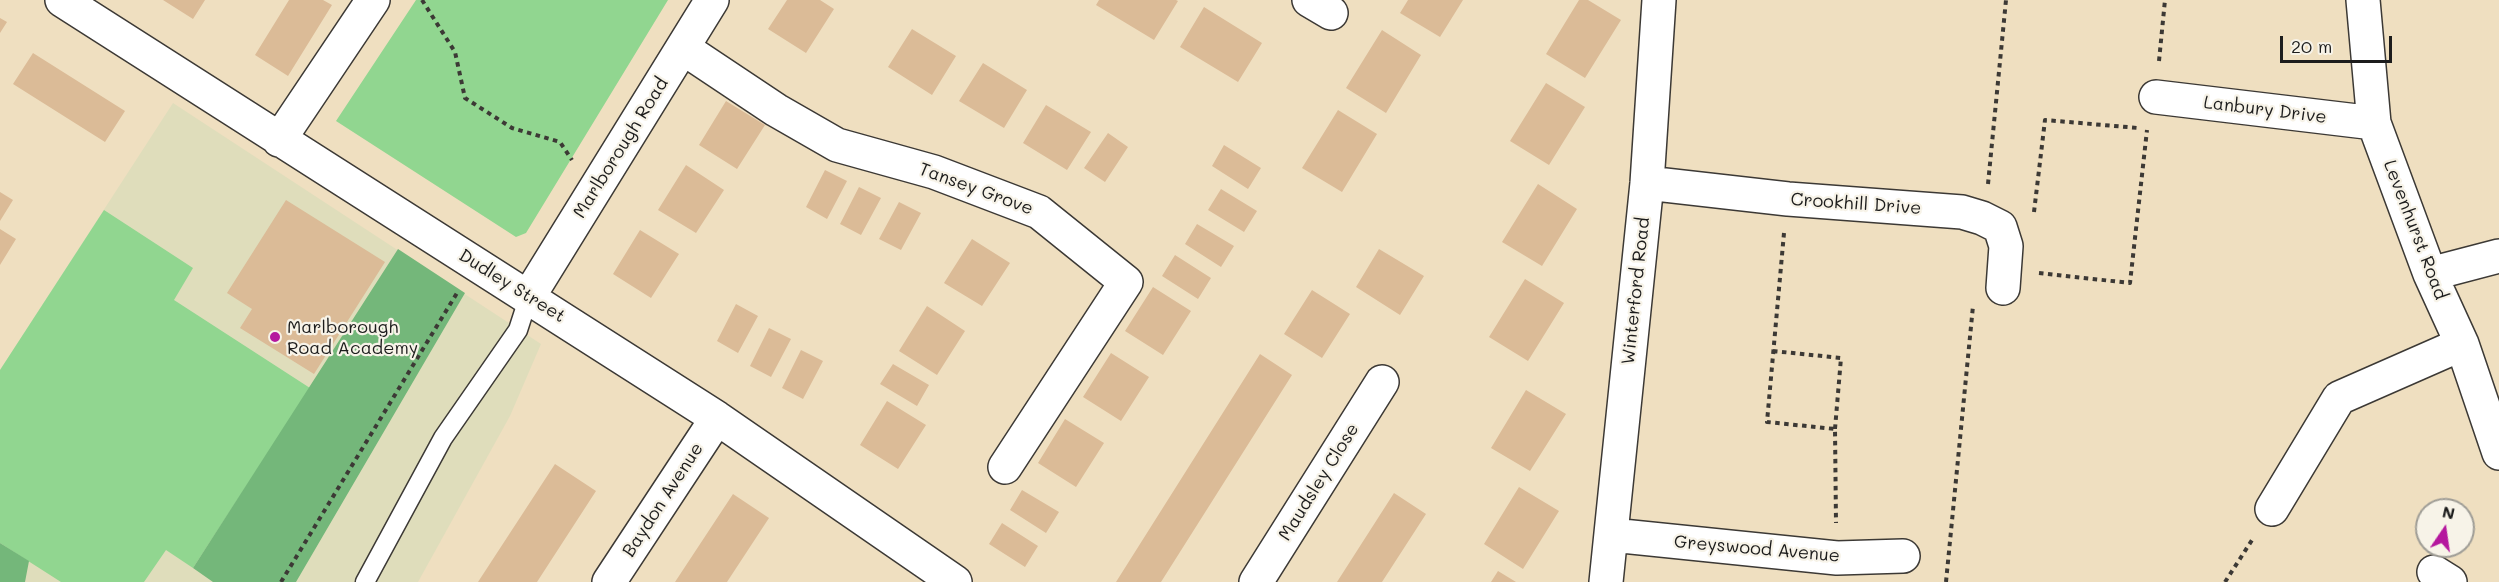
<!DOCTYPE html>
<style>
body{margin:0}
#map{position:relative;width:2499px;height:582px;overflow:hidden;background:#efdfc0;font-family:Mali,sans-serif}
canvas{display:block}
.north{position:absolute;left:2415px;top:498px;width:60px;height:60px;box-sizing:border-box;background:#f7f3e8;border:2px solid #9f9d96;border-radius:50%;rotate:13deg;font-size:16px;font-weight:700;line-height:24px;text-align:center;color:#1c1c1c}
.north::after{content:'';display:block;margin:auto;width:21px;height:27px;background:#b5179e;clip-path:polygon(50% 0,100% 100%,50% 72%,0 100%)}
.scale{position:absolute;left:2280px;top:36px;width:112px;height:27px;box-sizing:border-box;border:3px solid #1c1c1c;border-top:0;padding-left:8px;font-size:18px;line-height:21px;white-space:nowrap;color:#1c1c1c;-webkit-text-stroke:4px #f7f3e8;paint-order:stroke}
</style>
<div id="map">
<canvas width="2499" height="582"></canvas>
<div class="north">N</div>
<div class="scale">20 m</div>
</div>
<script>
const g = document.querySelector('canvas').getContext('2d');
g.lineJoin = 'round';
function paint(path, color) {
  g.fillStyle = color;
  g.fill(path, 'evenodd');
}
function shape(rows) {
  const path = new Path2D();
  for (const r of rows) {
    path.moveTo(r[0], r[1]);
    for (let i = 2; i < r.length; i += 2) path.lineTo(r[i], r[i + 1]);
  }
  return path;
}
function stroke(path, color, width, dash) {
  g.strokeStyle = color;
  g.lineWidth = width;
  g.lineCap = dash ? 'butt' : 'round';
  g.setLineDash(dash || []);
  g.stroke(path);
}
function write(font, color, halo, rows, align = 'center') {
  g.font = font + ' Mali,sans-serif';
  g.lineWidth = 4.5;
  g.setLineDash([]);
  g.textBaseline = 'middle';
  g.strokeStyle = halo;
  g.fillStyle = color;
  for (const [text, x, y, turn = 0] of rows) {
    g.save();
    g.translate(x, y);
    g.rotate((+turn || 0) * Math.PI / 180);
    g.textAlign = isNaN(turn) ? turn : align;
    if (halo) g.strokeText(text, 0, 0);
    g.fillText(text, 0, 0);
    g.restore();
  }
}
const built = shape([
 [173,103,541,344,510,416,418,582,0,582,0,370]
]);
const green = shape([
 [416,0,668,0,526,233,516,237,336,121],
 [104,210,193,268,174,300,310,388,193,568,166,550,144,582,61,582,0,543,0,370]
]);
const forest = shape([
 [398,249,465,293,296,582,213,582,193,568],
 [0,543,29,561,25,582,0,582]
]);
const building = shape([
 [163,0,205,0,193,19],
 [289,0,323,0,332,5,288,76,255,55],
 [787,0,820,0,834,9,806,53,768,29],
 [1099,0,1176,0,1178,1,1154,40,1096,5],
 [1408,0,1463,0,1440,37,1400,13],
 [1579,0,1588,0,1621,20,1585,78,1546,54],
 [1204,7,1262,43,1238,82,1180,47],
 [0,18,7,22,0,33],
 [912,29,956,56,932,95,888,67],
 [1382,30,1421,55,1386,113,1346,88],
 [33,53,125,111,105,142,13,84],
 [983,63,1027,90,1004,128,959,101],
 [1546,83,1585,107,1549,165,1510,141],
 [726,101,765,125,737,169,699,145],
 [1046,105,1091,132,1067,170,1023,143],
 [1338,110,1377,134,1342,192,1302,168],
 [1108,133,1128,147,1105,182,1084,168],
 [1224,145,1261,168,1248,189,1212,166],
 [686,165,724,190,696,233,658,210],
 [825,170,847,181,827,219,806,207],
 [1538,184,1577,209,1542,266,1502,242],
 [859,187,881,198,861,235,840,224],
 [1221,189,1257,211,1244,232,1208,210],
 [0,192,13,200,0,221],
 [286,200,385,262,314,374,240,328,252,309,227,293],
 [899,202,921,213,901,250,879,239],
 [1197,224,1234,246,1221,267,1185,244],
 [0,229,16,239,0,265],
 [640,230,679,254,651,298,613,274],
 [972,239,1010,263,982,306,944,283],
 [1379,249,1424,276,1400,315,1356,287],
 [1175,255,1211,278,1198,299,1162,276],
 [1525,279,1564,303,1528,361,1489,337],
 [1153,287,1191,311,1163,355,1125,331],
 [1312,290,1350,314,1322,358,1284,334],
 [736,304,758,316,738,353,717,341],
 [927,306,965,331,937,375,899,351],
 [769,328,791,339,771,377,750,366],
 [801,350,823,361,803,399,782,388],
 [1111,353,1149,377,1121,421,1083,397],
 [1260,354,1292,375,1161,582,1116,582],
 [893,364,929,385,917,406,880,384],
 [1526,390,1566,414,1530,471,1491,448],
 [887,401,926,425,898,469,860,445],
 [1065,419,1104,443,1076,487,1038,463],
 [555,464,596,491,537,582,478,582],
 [1519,487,1559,511,1523,569,1484,544],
 [1022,490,1059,512,1046,533,1010,510],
 [1394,493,1426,514,1382,582,1337,582],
 [733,494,769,518,727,582,675,582],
 [1002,523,1038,546,1025,567,989,544],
 [1498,571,1516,582,1491,582]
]);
const path = shape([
 [422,0,455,52,465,98,512,128,560,142,572,160],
 [2159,61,2165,0],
 [1988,184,2006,0],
 [2034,212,2045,120,2138,128],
 [1784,233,1767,422,1835,429,1836,523],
 [2039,273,2130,283,2147,130],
 [1773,351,1841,358,1835,429],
 [281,582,457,293],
 [1946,582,1973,306],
 [2225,582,2254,537]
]);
const lane = shape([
 [365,582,443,438,518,330,529,296]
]);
const street = shape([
 [62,0,717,418,955,582],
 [1309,0,1331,13],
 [2363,0,2374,123,2430,274,2462,344,2499,453],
 [683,48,776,110,837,145,934,172,1039,212,1126,282,1005,467],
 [2156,97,2374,123],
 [279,140,373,0],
 [1647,183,1788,199,1962,212,1982,218,2000,227,2006,246,2003,288],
 [2430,274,2499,256],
 [529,296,712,0],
 [2272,509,2339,398,2462,344],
 [1612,535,1837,558,1903,556],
 [2434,572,2450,582],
 [609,582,717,418],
 [1256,582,1382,382],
 [1606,582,1647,183,1659,0]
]);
const markers = [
 [275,337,6,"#b5179e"]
];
const streetNames = [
 ["Lanbury Drive",2265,110,7],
 ["Marlborough Road",621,148,-58],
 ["Tansey Grove",976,189,20],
 ["Crookhill Drive",1856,204,4],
 ["Levenhurst Road",2415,230,69],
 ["Dudley Street",512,286,32],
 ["Winterford Road",1636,291,-84],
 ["Maudsley Close",1319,482,-58],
 ["Baydon Avenue",663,500,-57],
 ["Greyswood Avenue",1757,549,5]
];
const poiNames = [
 ["Marlborough",287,327],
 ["Road Academy",287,348]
];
paint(built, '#dfddbb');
paint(green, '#91d690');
paint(forest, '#74b77a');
paint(building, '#dbbb97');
stroke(lane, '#3c3935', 21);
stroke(street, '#3c3935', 36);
stroke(path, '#3c3935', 4, [4.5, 4.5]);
stroke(lane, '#fff', 18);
stroke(street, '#fff', 33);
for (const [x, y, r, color] of markers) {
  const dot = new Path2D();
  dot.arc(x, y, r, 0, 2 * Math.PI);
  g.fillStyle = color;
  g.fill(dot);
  stroke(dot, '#f7f3e8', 2);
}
write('18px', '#1c1c1c', '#f7f3e8', streetNames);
write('18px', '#1c1c1c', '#f7f3e8', poiNames, 'left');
</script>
